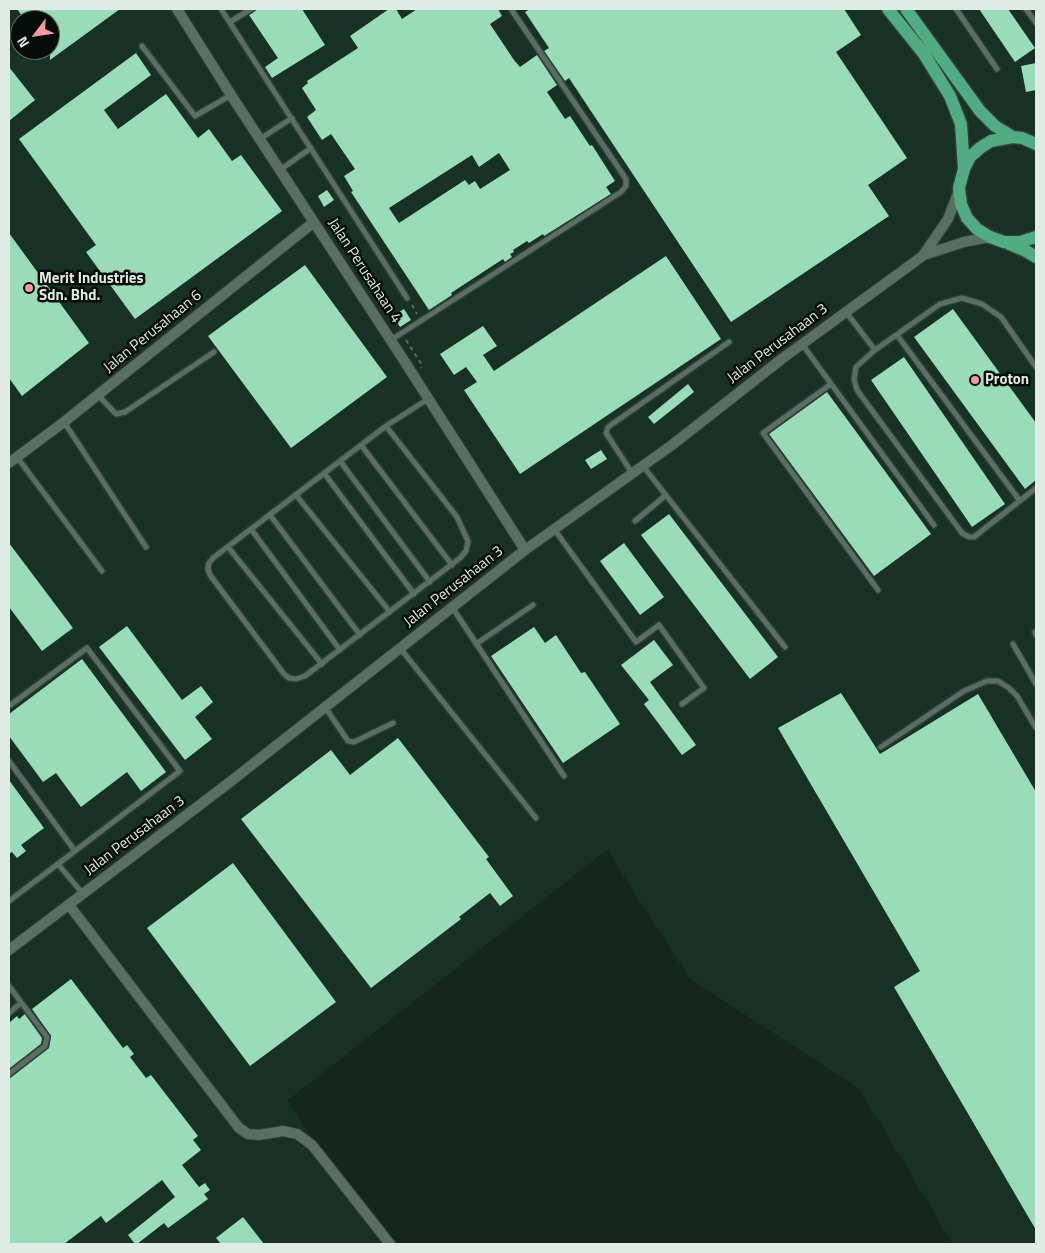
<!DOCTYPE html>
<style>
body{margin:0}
#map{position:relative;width:1045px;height:1253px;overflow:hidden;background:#14261d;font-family:"Titillium Web",sans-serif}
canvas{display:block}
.frame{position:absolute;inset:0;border:10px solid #e0ebe5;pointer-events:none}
.north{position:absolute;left:10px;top:10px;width:50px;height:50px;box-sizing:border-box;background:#060d09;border:1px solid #5d6661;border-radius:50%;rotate:239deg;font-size:14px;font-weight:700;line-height:20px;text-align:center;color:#e0ebe5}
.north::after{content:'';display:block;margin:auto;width:18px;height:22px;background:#f39aa7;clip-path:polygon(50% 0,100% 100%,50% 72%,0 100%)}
</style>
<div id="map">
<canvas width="1045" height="1253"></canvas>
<div class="frame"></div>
<div class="north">N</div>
</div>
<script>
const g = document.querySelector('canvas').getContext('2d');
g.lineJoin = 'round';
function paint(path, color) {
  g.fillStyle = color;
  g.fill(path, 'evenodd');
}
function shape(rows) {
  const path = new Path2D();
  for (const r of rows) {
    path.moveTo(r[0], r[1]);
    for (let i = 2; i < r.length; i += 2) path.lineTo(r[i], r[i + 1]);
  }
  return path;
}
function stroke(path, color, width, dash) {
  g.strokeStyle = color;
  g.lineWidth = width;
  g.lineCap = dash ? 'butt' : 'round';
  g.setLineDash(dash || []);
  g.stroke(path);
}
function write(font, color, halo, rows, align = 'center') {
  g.font = font + ' "Titillium Web",sans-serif';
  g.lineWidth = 5;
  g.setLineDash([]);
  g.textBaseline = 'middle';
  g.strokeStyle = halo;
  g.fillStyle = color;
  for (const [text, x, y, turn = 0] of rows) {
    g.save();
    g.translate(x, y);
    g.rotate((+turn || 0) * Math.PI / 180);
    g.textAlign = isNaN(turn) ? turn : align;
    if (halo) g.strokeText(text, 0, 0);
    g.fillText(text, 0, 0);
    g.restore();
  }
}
const built = shape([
 [9,9,1036,9,1036,1244,953,1244,859,1089,689,978,607,850,287,1101,385,1244,9,1244],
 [20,20,50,20,50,50,20,50]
]);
const building = shape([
 [17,9,120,9,50,60,50,20,25,20],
 [258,9,302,9,325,45,272,78,265,67,278,58,249,15],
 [389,9,396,9,402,19,417,9,498,9,502,16,490,24,514,60,520,67,537,55,557,85,547,92,565,119,570,116,590,146,592,145,615,181,606,187,611,194,544,236,543,234,529,243,527,241,513,250,514,252,510,254,512,257,505,262,503,259,451,293,452,295,429,310,351,192,353,191,344,176,355,169,331,134,322,140,307,117,316,110,302,88,308,83,307,81,358,48,350,36],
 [499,153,510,170,480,189,475,181,469,185,465,180,399,223,389,208,472,155,479,167],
 [530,9,844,9,861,35,836,52,907,158,868,185,889,216,731,322,569,78,565,81,544,51,549,48,525,12],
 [979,9,1008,9,1035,48,1015,62],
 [136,53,151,75,104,110,118,129,166,94,198,138,209,129,232,161,241,155,282,211,135,319,86,252,96,245,19,139],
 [1036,63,1036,90,1026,92,1021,66],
 [9,67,35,100,9,121],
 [327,190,334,200,324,207,318,196],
 [9,233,89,343,22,396,9,378],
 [666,256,721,339,520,474,464,390,477,382,466,367,454,375,440,354,483,326,497,346,483,355,494,371],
 [305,265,387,377,291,448,208,336],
 [404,309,411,320,400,327,393,316],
 [953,309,1036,423,1036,480,1025,489,914,337],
 [904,357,1005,504,972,527,871,380],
 [688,384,694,392,654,424,648,417],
 [827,392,931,534,874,576,769,434],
 [601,450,607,459,591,469,585,460],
 [669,514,778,657,750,679,641,535],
 [9,543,73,628,42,651,9,607],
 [624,543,664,597,640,615,600,561],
 [127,626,182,700,201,686,213,702,195,717,212,739,185,760,99,647],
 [534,627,545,643,556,635,581,673,585,672,620,724,563,763,491,656],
 [654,640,673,665,650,682,696,745,682,755,644,704,649,700,621,665],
 [82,659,166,772,141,791,127,772,81,807,56,773,43,782,9,736,9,714],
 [841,693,880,754,978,694,1036,792,1036,1230,894,987,920,971,778,728],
 [398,738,489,857,486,859,513,896,500,906,490,893,459,917,461,919,371,988,241,819,331,750,350,775],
 [9,780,44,828,21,845,26,851,17,858,12,852,9,854],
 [233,863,336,1002,250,1066,147,928],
 [71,979,123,1048,127,1045,134,1054,130,1057,146,1078,151,1075,198,1136,193,1140,201,1150,182,1165,199,1187,205,1183,210,1190,204,1194,208,1199,168,1228,164,1223,137,1244,135,1244,128,1235,175,1197,162,1180,106,1223,101,1216,64,1244,11,1244,9,1241,9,1078,49,1048,51,1036,32,1009],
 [25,1014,42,1038,41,1044,9,1069,9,1023,17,1016,19,1019],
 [243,1217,264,1244,221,1244,216,1238]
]);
const path = shape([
 [412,305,417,314],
 [406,340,422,365,421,368]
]);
const service = shape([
 [221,9,407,298],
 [956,9,997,69],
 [1026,9,1036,23],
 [230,22,251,9],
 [142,46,195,116,231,95],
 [260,139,292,118],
 [280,170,311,148],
 [846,312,875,350,940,304,962,298,982,304,1001,317,1036,367],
 [897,335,1020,501],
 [391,340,621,192,626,186,626,179,511,9],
 [802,344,934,525],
 [875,350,856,367,854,379,857,390,962,533,969,537,974,537,1036,488],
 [831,384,763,433,878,590],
 [98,395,116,414,125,412,214,352],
 [64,422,146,547],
 [386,426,457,517,468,541,466,551,460,558,305,676,296,679,289,678,284,674,210,575,208,569,209,563,213,558,386,426,428,399],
 [361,445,452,565],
 [17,457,102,571],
 [340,461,430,582],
 [643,466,785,647],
 [324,473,414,594],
 [632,473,606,433,608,427,729,342],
 [296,495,390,612],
 [270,515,360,635],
 [635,521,666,495],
 [251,529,340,650],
 [554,529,636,642,659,625,704,688,682,704],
 [228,547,322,664],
 [452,607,564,776],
 [1035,632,1036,635],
 [476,644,533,605],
 [1013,644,1036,684],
 [400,648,536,818],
 [9,706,87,648,180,771,75,851,9,761],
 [325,707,348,741,354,742,393,723],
 [881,747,964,691,987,681,998,681,1009,688,1017,696,1036,728],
 [58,864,83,894],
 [9,901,75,851],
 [9,986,47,1037,45,1046,9,1074],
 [9,1013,21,1003]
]);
const minor = shape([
 [177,9,231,95,403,359,525,550],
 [924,254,948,219,959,190],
 [9,463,64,422,314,222],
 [69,905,239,1128,248,1134,259,1135,283,1131,297,1134,312,1145,390,1244],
 [9,950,230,782,525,550,672,445,783,358,924,255,964,242,990,237]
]);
const primary = shape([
 [888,9,924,54,950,96,961,124,964,169],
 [906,9,980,111,995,126,1013,137],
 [1036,144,1022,138,1013,137,991,141,980,148,970,157,964,169,959,188,961,204,967,218,977,229,990,237,1004,242,1020,242,1036,237],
 [1009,244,1026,251,1036,257]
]);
const markers = [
 [29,288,5,"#f39aa7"],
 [975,380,5,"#f39aa7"]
];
const streetNames = [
 ["Jalan Perusahaan 4",364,271,57],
 ["Jalan Perusahaan 6",153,332,-39],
 ["Jalan Perusahaan 3",778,344,-37],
 ["Jalan Perusahaan 3",454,587,-38],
 ["Jalan Perusahaan 3",135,836,-37]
];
const poiNames = [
 ["Merit Industries",39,279],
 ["Sdn. Bhd.",39,296],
 ["Proton",985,380]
];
paint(built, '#173124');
paint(building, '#9adbb8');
stroke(service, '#323f38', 8);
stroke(minor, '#323f38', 12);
stroke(primary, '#323f38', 15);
stroke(path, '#596961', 2, [4, 4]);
stroke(service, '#5a6f63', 5);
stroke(minor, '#5a6f63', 10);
stroke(primary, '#52ac83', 12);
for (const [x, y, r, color] of markers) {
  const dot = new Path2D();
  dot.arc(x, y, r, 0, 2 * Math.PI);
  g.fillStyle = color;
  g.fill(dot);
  stroke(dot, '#060d09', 2);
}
write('15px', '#e0ebe5', '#060d09', streetNames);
write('bold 15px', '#e0ebe5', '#060d09', poiNames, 'left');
</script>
